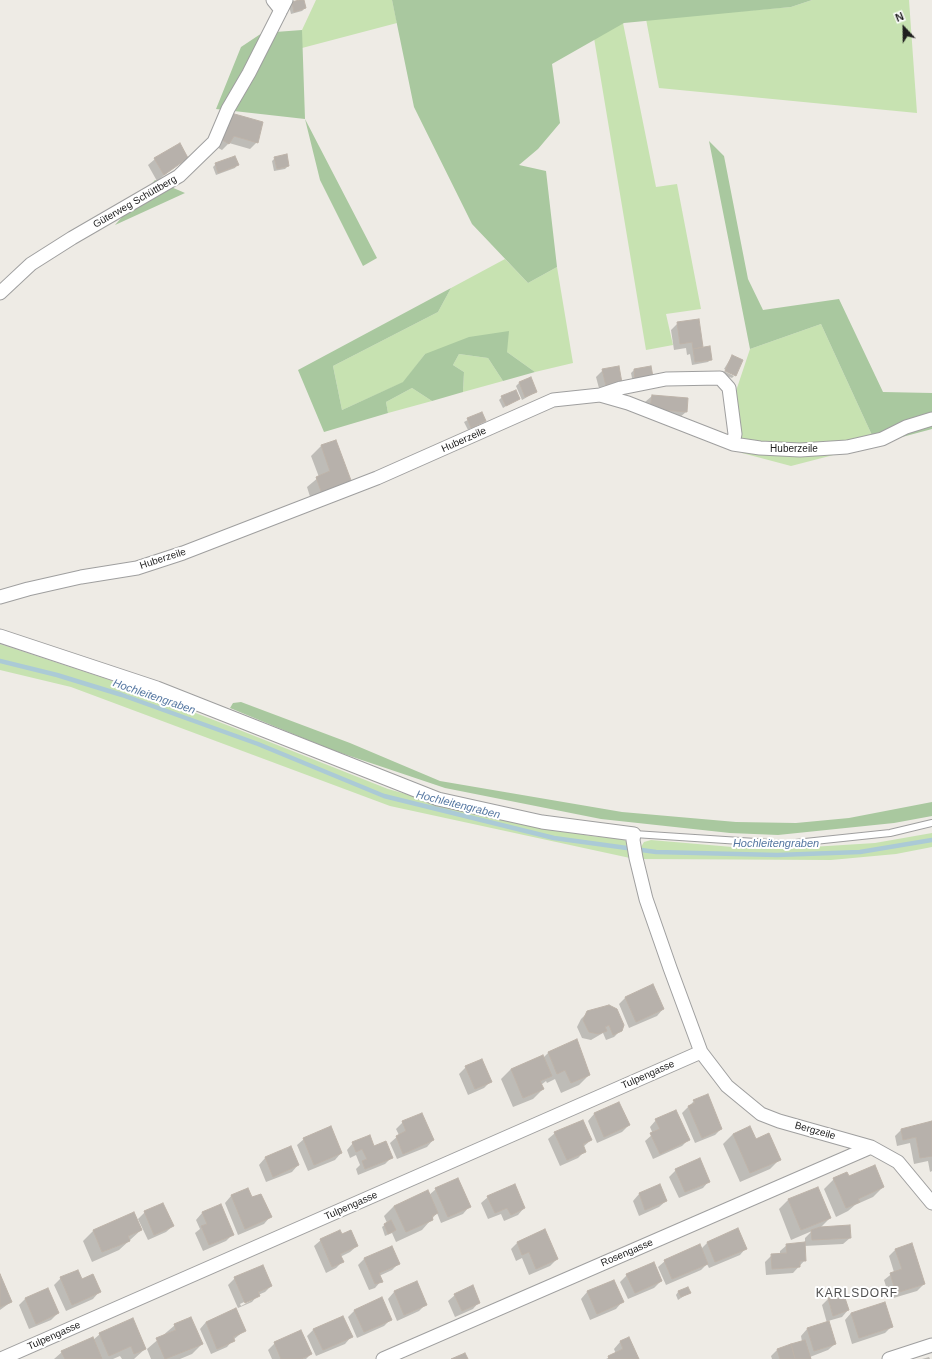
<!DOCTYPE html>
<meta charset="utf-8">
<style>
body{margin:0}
#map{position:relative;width:932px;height:1359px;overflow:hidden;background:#eeebe5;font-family:Helvetica,sans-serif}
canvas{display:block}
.north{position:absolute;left:884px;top:8px;width:40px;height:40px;-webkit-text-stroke:3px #fff;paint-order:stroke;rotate:338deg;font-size:11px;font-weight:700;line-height:16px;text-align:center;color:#1e1e1e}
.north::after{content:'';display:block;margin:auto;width:14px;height:18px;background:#1e1e1e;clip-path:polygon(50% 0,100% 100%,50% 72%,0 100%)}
</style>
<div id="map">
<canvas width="932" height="1359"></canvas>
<div class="north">N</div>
</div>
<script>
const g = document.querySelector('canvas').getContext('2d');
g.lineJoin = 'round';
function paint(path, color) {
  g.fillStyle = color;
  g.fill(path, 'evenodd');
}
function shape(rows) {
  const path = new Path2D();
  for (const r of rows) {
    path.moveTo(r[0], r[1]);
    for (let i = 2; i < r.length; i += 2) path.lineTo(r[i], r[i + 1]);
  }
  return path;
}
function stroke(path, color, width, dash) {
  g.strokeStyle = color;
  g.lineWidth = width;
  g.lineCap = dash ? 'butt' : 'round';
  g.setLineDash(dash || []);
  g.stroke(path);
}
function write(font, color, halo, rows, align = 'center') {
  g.font = font + ' Helvetica,sans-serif';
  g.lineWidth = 4;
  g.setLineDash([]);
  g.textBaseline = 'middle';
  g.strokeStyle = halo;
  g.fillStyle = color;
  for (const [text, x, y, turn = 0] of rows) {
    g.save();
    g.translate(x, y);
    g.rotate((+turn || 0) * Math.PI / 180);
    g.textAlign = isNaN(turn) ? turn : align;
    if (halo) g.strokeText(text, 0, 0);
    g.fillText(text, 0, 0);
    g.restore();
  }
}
const grass = shape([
 [316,0,392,0,397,23,302,48,302,30],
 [812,0,909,0,917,113,659,88,646,19,791,7],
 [623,23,656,187,677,184,701,309,666,314,673,345,646,350,594,38],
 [505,259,528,283,557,267,573,363,535,372,507,352,425,354,404,382,342,410,333,366,438,312,451,288],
 [821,324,876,444,791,466,742,453,736,391,750,349],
 [459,354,488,358,503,381,463,392,464,372,453,365],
 [412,388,432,401,388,413,386,402],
 [0,644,110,680,232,727,388,789,492,818,591,836,622,839,626,841,630,858,390,806,71,687,0,670],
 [932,833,932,847,896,854,831,860,641,859,641,847,644,842,651,840,744,848,780,849,875,843]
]);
const forest = shape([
 [392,0,812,0,791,7,624,23,552,64,560,123,538,149,519,165,546,171,557,267,528,283,472,224,414,107],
 [302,30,305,119,377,258,363,266,320,180,305,119,216,109,241,47,262,33],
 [709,141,724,156,748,279,763,310,839,299,883,392,932,393,932,429,876,444,821,324,750,349],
 [155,180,185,193,115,225],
 [451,288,438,312,333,366,342,410,403,382,425,354,469,337,509,331,507,352,535,372,503,381,488,358,459,354,453,365,464,372,463,392,432,401,412,388,386,402,388,413,324,432,298,370],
 [241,702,350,743,440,781,622,812,736,822,796,823,849,818,932,802,932,816,894,823,778,835,730,833,601,819,445,788,332,750,230,708,233,703]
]);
const shadow = shape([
 [303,0,305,8,302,11,291,14,289,6,292,3],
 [224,121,257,142,250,149,229,143,222,150,213,145],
 [187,157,157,181,148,165,155,159],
 [275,158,288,166,285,169,274,171,272,161],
 [216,164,237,165,235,168,216,175,213,167],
 [698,321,702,349,711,359,708,362,692,365,690,354,687,355,686,348,674,350,671,330,678,323],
 [732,356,735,374,724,369],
 [650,367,633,383,631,373,634,370],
 [603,370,621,383,600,392,596,377],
 [724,371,734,376,732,378,722,374],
 [519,383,536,392,522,400,516,386],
 [652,396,687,399,686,412,679,418,644,415,645,402],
 [502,397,519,398,503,408,499,400],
 [481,413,485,421,468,430,464,422],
 [335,441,351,483,312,503,307,487,319,477,311,456,321,446],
 [653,986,663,1009,657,1016,629,1028,619,1004,625,998],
 [588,1012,621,1030,614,1037,606,1040,603,1033,591,1040,582,1038,577,1027,581,1019],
 [577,1041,589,1075,579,1085,561,1093,555,1079,547,1083,546,1081,541,1085,543,1089,533,1099,513,1107,501,1079,511,1069,542,1056,543,1058,548,1053],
 [466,1067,490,1082,484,1088,468,1095,459,1074],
 [694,1101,721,1129,715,1135,695,1143,682,1113],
 [619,1103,629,1125,622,1132,597,1143,588,1121,594,1114],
 [656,1120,688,1140,682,1146,653,1159,645,1141,653,1134,650,1127],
 [403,1122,433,1140,427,1147,397,1159,390,1143,399,1135,396,1129],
 [932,1122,932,1171,930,1172,928,1161,914,1164,910,1143,897,1146,895,1136,901,1130],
 [750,1127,755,1140,780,1159,770,1169,740,1182,723,1144,733,1134],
 [555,1133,591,1140,583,1147,585,1151,578,1158,560,1166,548,1139],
 [304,1139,341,1153,335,1160,308,1171,297,1145],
 [353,1143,373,1147,392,1157,385,1164,358,1175,356,1169,360,1165,356,1155,350,1158,347,1150],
 [291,1148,298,1165,292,1172,266,1182,259,1165,265,1158],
 [676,1170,709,1181,703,1188,679,1198,669,1177],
 [848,1177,883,1187,873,1197,855,1205,848,1211,836,1217,824,1189,834,1179],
 [659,1186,666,1201,659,1207,639,1216,633,1201,639,1194],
 [436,1189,469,1207,463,1214,441,1223,437,1213,422,1230,396,1242,392,1233,385,1236,382,1227,387,1223,384,1216,394,1206,429,1195],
 [247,1190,251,1199,270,1217,264,1224,238,1235,225,1203,231,1196],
 [488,1197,524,1208,518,1215,504,1221,501,1214,488,1219,481,1203],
 [789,1199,830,1218,820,1228,850,1238,843,1244,804,1246,805,1260,793,1273,766,1275,765,1262,772,1255,780,1254,780,1251,787,1245,805,1243,805,1238,812,1231,791,1240,779,1209],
 [220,1206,232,1235,226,1241,203,1251,195,1233,200,1229,196,1220,202,1213],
 [145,1212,173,1226,166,1232,148,1240,138,1219],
 [134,1214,141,1230,119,1250,92,1262,83,1241,93,1231],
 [738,1229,746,1248,740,1255,709,1268,707,1264,701,1270,666,1285,658,1267,665,1261,701,1249,707,1243],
 [544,1231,557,1259,550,1266,529,1275,522,1258,516,1261,511,1249,517,1243],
 [341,1235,357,1246,350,1252,340,1257,342,1262,336,1268,326,1273,314,1246,321,1240],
 [896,1249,924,1284,917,1291,890,1299,884,1280,894,1272,889,1256],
 [364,1259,398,1264,392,1270,379,1276,381,1281,375,1288,369,1290,358,1265],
 [627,1275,661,1281,654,1288,628,1299,620,1282],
 [0,1276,11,1302,0,1310],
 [61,1278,82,1280,99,1292,93,1299,66,1311,54,1285],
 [235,1278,271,1286,265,1292,258,1295,252,1302,238,1308,228,1285],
 [252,1298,252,1300,241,1306,240,1304],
 [613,1281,622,1302,616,1309,590,1320,581,1299,587,1292],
 [416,1283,426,1304,419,1311,397,1321,388,1299,394,1292],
 [47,1290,58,1313,51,1320,29,1329,19,1305,25,1299],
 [678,1292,690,1292,678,1300,676,1295],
 [455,1295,479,1302,473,1309,455,1317,448,1301],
 [844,1296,848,1310,842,1317,828,1321,835,1344,828,1350,810,1357,810,1359,772,1359,771,1356,777,1350,802,1342,801,1336,807,1329,827,1323,822,1305,828,1299],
 [235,1310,244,1331,233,1340,227,1347,211,1354,200,1329,206,1322],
 [355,1310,390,1320,384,1326,357,1338,348,1317],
 [851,1313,891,1327,885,1333,852,1344,845,1320],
 [175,1325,202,1344,192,1354,180,1359,151,1359,147,1349],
 [314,1329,351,1337,345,1344,316,1356,307,1336],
 [100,1334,145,1349,134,1359,122,1359,120,1356,113,1359,54,1359,62,1352,93,1340],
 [629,1338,638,1359,606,1359,616,1354,614,1349,620,1342],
 [275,1343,311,1354,306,1359,272,1359,268,1350],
 [929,1357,930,1359,922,1359]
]);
const stream = shape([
 [0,661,57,675,122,695,258,744,384,796,554,838,656,852,777,855,860,852,932,840]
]);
const building = shape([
 [299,0,304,0,306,8,294,12,292,2,299,0],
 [231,113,263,122,258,143,234,136,229,144,219,138,231,113],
 [180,143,188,158,164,175,154,158,180,143],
 [287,154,289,166,277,169,274,157,287,154],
 [235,156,239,165,218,173,215,163,235,156],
 [699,319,703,347,693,349,692,342,680,344,677,322,699,319],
 [710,346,712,360,695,362,693,349,710,346],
 [732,355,743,360,736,376,725,371,732,355],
 [619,366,622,383,606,386,602,369,619,366],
 [651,366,653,377,635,380,634,369,651,366],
 [531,377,537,392,525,397,519,382,531,377],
 [516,390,520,399,506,406,501,396,516,390],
 [652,395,688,398,687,412,650,409,652,395],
 [482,412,486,421,471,428,467,418,482,412],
 [336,440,352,483,322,494,316,477,330,471,321,445,336,440],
 [653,984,664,1009,636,1022,625,997,653,984],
 [609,1005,617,1009,624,1025,622,1031,613,1035,609,1025,605,1027,607,1031,598,1034,589,1032,583,1020,587,1011,609,1005],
 [577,1039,590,1075,571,1083,565,1070,557,1074,548,1052,577,1039],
 [543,1055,552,1076,540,1081,544,1089,523,1098,511,1069,543,1055],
 [482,1059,492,1082,475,1089,465,1066,482,1059],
 [708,1094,722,1129,702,1138,688,1106,695,1103,693,1100,708,1094],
 [619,1102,630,1125,604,1137,594,1113,619,1102],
 [676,1110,690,1140,660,1154,650,1133,660,1129,655,1119,676,1110],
 [422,1113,434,1140,403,1154,396,1136,406,1131,402,1121,422,1113],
 [583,1120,592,1140,583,1144,586,1152,567,1160,554,1132,583,1120],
 [932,1121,932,1156,920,1158,916,1137,903,1140,901,1129,932,1121],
 [331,1126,342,1153,314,1165,303,1138,331,1126],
 [750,1126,756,1139,769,1133,781,1160,750,1173,733,1134,750,1126],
 [370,1135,374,1146,386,1141,393,1158,365,1169,362,1161,367,1159,362,1149,356,1152,352,1142,370,1135],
 [291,1146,299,1165,273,1177,265,1157,291,1146],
 [700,1158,710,1182,685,1192,675,1169,700,1158],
 [875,1165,884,1187,858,1199,860,1202,846,1208,833,1178,847,1172,849,1176,875,1165],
 [458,1178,471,1207,448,1217,435,1188,458,1178],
 [515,1184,525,1208,511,1215,507,1208,495,1213,487,1196,515,1184],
 [660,1184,667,1201,645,1210,639,1193,660,1184],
 [818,1187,831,1218,801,1230,788,1199,818,1187],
 [248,1188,252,1197,261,1194,272,1217,245,1229,231,1195,248,1188],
 [428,1190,438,1213,432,1216,433,1220,406,1232,394,1206,428,1190],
 [163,1203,174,1226,154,1235,144,1211,163,1203],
 [221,1204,234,1235,209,1245,201,1226,207,1224,202,1212,221,1204],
 [134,1212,142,1230,128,1236,130,1241,102,1252,93,1230,134,1212],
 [391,1220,396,1230,388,1234,384,1224,391,1220],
 [850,1225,851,1238,812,1240,811,1230,820,1227,850,1225],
 [738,1228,747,1249,715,1262,707,1242,738,1228],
 [545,1229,558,1259,536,1269,529,1252,522,1255,517,1242,545,1229],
 [340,1230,342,1234,351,1230,358,1246,340,1254,344,1262,332,1267,320,1239,340,1230],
 [805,1242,806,1261,800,1261,800,1267,772,1269,771,1254,787,1253,786,1244,805,1242],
 [912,1243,925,1284,896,1293,890,1273,902,1269,895,1249,912,1243],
 [700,1244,708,1264,672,1279,664,1260,700,1244],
 [392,1246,400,1264,379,1273,383,1282,375,1284,364,1258,392,1246],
 [654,1262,662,1281,635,1293,626,1274,654,1262],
 [263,1265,272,1286,258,1292,260,1296,245,1303,234,1277,263,1265],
 [78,1270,82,1279,93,1274,101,1292,72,1305,60,1277,78,1270],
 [0,1274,12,1302,0,1307,0,1274],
 [614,1280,624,1302,597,1314,587,1291,614,1280],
 [417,1281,427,1305,404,1315,394,1291,417,1281],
 [473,1285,480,1303,462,1311,454,1294,473,1285],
 [688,1287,691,1293,681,1297,678,1291,688,1287],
 [48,1288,59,1313,36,1324,25,1298,48,1288],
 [844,1295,849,1310,833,1316,828,1298,844,1295],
 [382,1297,392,1320,364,1332,354,1310,382,1297],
 [885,1302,893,1327,859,1338,851,1313,885,1302],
 [236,1308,246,1331,233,1337,235,1341,217,1349,206,1322,236,1308],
 [343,1316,353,1337,323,1350,313,1329,343,1316],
 [191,1317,203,1344,165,1359,156,1338,176,1330,174,1324,191,1317],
 [133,1318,146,1349,134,1354,131,1346,109,1356,99,1333,133,1318],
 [829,1321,836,1344,814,1351,807,1328,829,1321],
 [301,1330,312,1354,301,1359,281,1359,274,1342,301,1330],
 [93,1337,102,1359,65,1359,61,1351,93,1337],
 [629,1337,639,1359,609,1359,608,1356,623,1349,620,1341,629,1337],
 [805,1340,811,1359,795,1359,791,1344,805,1340],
 [791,1344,795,1359,780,1359,777,1349,791,1344],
 [465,1353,468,1359,451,1359,465,1353]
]);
const lane = shape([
 [634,834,786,844,890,833,932,823]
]);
const street = shape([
 [273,0,281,10],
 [0,293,31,264,72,238,179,176,214,142,228,109,249,73,286,0],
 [600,395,621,388,666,379,720,378,729,388,735,434,733,444],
 [0,597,28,589,81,577,137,568,183,553,377,478,553,400,600,395,628,403,733,444,760,448,800,450,847,447,882,439,906,427,932,419],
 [0,636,157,688,438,799,542,822,634,834,633,840,636,858,646,899,670,968,701,1052,727,1086,761,1114,779,1121,871,1147,898,1162,932,1203],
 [1,1359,701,1052],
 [383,1359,871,1147],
 [889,1359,932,1345]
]);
const streetNames = [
 ["Güterweg Schüttberg",135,202,-30],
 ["Huberzeile",464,440,-24],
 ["Huberzeile",794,449],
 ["Huberzeile",163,559,-18],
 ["Tulpengasse",648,1075,-24],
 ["Bergzeile",815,1131,16],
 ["Tulpengasse",351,1206,-24],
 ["Rosengasse",627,1253,-23],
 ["Tulpengasse",54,1336,-24]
];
const waterNames = [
 ["Hochleitengraben",154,697,19],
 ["Hochleitengraben",458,805,14],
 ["Hochleitengraben",776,844]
];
const quarterNames = [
 ["KARLSDORF",857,1294]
];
paint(grass, '#c7e2b1');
paint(forest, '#a9c89f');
paint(shadow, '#0003');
stroke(stream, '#abcad6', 4.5);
paint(building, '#b7b1ab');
stroke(building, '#bdb3a9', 1);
stroke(lane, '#9f9f9f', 8);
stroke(street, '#9f9f9f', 15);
stroke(lane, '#fff', 6);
stroke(street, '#fff', 13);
write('10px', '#1e1e1e', '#fff', streetNames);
write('italic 11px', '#5678a2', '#fff', waterNames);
g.letterSpacing = '1px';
write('12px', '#515151', '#fff', quarterNames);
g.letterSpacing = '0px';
</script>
